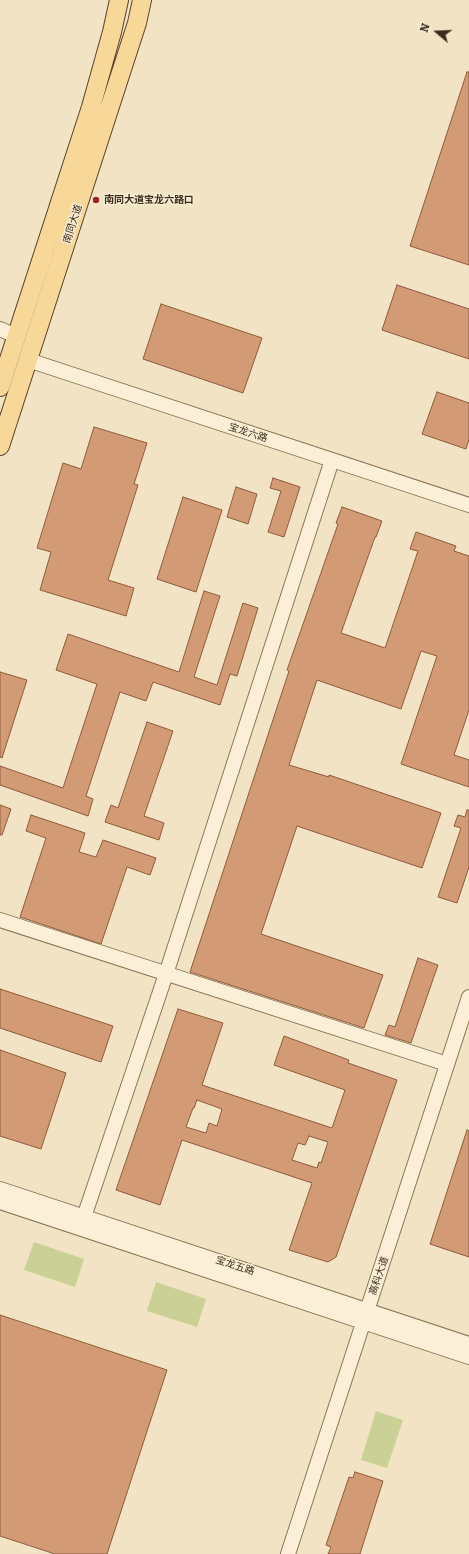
<!DOCTYPE html>
<meta charset="utf-8">
<style>
body{margin:0}
#map{position:relative;width:469px;height:1554px;overflow:hidden;background:#f1e3c3;font-family:Bitter,serif}
canvas{display:block}
.north{position:absolute;left:417px;top:12px;width:40px;height:40px;-webkit-text-stroke:3px #f8edd3;paint-order:stroke;rotate:289deg;font-size:11px;font-weight:700;line-height:16px;text-align:center;color:#3c2c1d}
.north::after{content:'';display:block;margin:auto;width:14px;height:18px;background:#3c2c1d;clip-path:polygon(50% 0,100% 100%,50% 72%,0 100%)}
</style>
<div id="map">
<canvas width="469" height="1554"></canvas>
<div class="north">N</div>
</div>
<script>
const g = document.querySelector('canvas').getContext('2d');
g.lineJoin = 'round';
function paint(path, color) {
  g.fillStyle = color;
  g.fill(path, 'evenodd');
}
function shape(rows) {
  const path = new Path2D();
  for (const r of rows) {
    path.moveTo(r[0], r[1]);
    for (let i = 2; i < r.length; i += 2) path.lineTo(r[i], r[i + 1]);
  }
  return path;
}
function stroke(path, color, width, dash) {
  g.strokeStyle = color;
  g.lineWidth = width;
  g.lineCap = dash ? 'butt' : 'round';
  g.setLineDash(dash || []);
  g.stroke(path);
}
function write(font, color, halo, rows, align = 'center') {
  g.font = font + ' Bitter,"Noto Sans SC",serif';
  g.lineWidth = 3;
  g.setLineDash([]);
  g.textBaseline = 'middle';
  g.strokeStyle = halo;
  g.fillStyle = color;
  for (const [text, x, y, turn = 0] of rows) {
    g.save();
    g.translate(x, y);
    g.rotate((+turn || 0) * Math.PI / 180);
    g.textAlign = isNaN(turn) ? turn : align;
    if (halo) g.strokeText(text, 0, 0);
    g.fillText(text, 0, 0);
    g.restore();
  }
}
const green = shape([
 [34,1242,84,1259,75,1287,24,1270],
 [156,1282,206,1299,197,1327,147,1311],
 [376,1411,403,1420,387,1468,361,1460]
]);
const building = shape([
 [467,72,469,72,469,265,410,246,467,72],
 [397,285,469,309,469,359,382,330,397,285],
 [161,304,262,338,243,393,143,359,161,304],
 [437,392,469,403,469,439,466,449,422,434,437,392],
 [94,427,147,443,134,484,138,485,108,580,134,588,126,616,40,590,51,552,37,548,63,463,81,469,94,427],
 [273,478,300,487,284,537,268,532,281,491,270,488,273,478],
 [236,487,257,494,248,524,227,517,236,487],
 [183,497,222,510,196,592,157,579,183,497],
 [342,507,382,521,376,537,375,537,341,633,385,648,418,551,410,549,416,532,456,546,454,551,469,556,469,710,454,755,469,760,469,787,401,764,437,656,421,651,401,709,317,680,289,765,329,777,329,775,441,813,422,868,297,826,261,934,383,975,364,1028,190,972,289,671,287,670,338,524,336,523,342,507],
 [204,591,220,596,194,677,217,685,243,603,258,608,237,676,230,674,220,705,153,682,146,701,120,692,86,796,93,799,88,816,0,785,0,766,63,788,97,684,56,670,68,634,179,672,204,591],
 [0,672,27,680,2,758,0,757,0,672],
 [147,722,173,731,144,816,164,823,159,840,105,822,111,805,118,808,147,722],
 [0,805,11,809,2,835,0,835,0,805],
 [467,810,469,810,469,867,457,903,438,897,461,828,454,826,458,815,465,817,467,810],
 [31,815,85,833,79,852,96,857,103,840,156,858,150,875,127,867,101,944,20,917,46,838,26,831,31,815],
 [418,958,438,965,411,1043,385,1035,389,1025,395,1027,418,958],
 [0,989,113,1026,101,1062,0,1028,0,989],
 [178,1009,223,1023,202,1085,332,1128,345,1090,274,1065,284,1036,349,1060,348,1063,397,1080,336,1257,328,1262,289,1250,312,1183,182,1140,160,1205,116,1190,178,1009],
 [197,1100,222,1109,217,1126,209,1123,206,1133,186,1127,193,1108,194,1108,197,1100],
 [309,1136,328,1142,321,1163,319,1162,317,1168,292,1160,298,1143,305,1145,309,1136],
 [0,1050,66,1073,41,1149,0,1136,0,1050],
 [467,1130,469,1131,469,1257,430,1244,467,1130],
 [0,1315,167,1370,107,1554,55,1554,0,1536,0,1315],
 [355,1472,383,1481,360,1554,328,1554,331,1547,326,1545,349,1477,353,1478,355,1472]
]);
const minor = shape([
 [0,329,16,336],
 [28,360,469,505],
 [0,920,447,1064],
 [0,1189,469,1344],
 [0,1202,469,1357],
 [84,1217,166,974,332,460],
 [288,1554,469,997]
]);
const major = shape([
 [0,387,91,107,112,32,119,0],
 [0,446,137,23,142,0]
]);
const markers = [
 [96,200,4,"#a12326"]
];
const poiNames = [
 ["南同大道宝龙六路口",104,200]
];
const streetNames = [
 ["南同大道",73,224,-72],
 ["宝龙六路",248,433,18],
 ["宝龙五路",235,1266,18],
 ["高科大道",379,1276,-71]
];
paint(green, '#cbd196');
paint(building, '#d29b76');
stroke(building, '#8f5b3c', 1);
stroke(minor, '#8d7458', 16);
stroke(major, '#5b412d', 20);
stroke(minor, '#fbf0d7', 14);
stroke(major, '#f7d898', 18);
for (const [x, y, r, color] of markers) {
  const dot = new Path2D();
  dot.arc(x, y, r, 0, 2 * Math.PI);
  g.fillStyle = color;
  g.fill(dot);
  stroke(dot, '#f8edd3', 1.5);
}
write('bold 10px', '#3c2c1d', '#f8edd3', poiNames, 'left');
write('10px', '#3c2c1d', '#f8edd3', streetNames);
</script>
